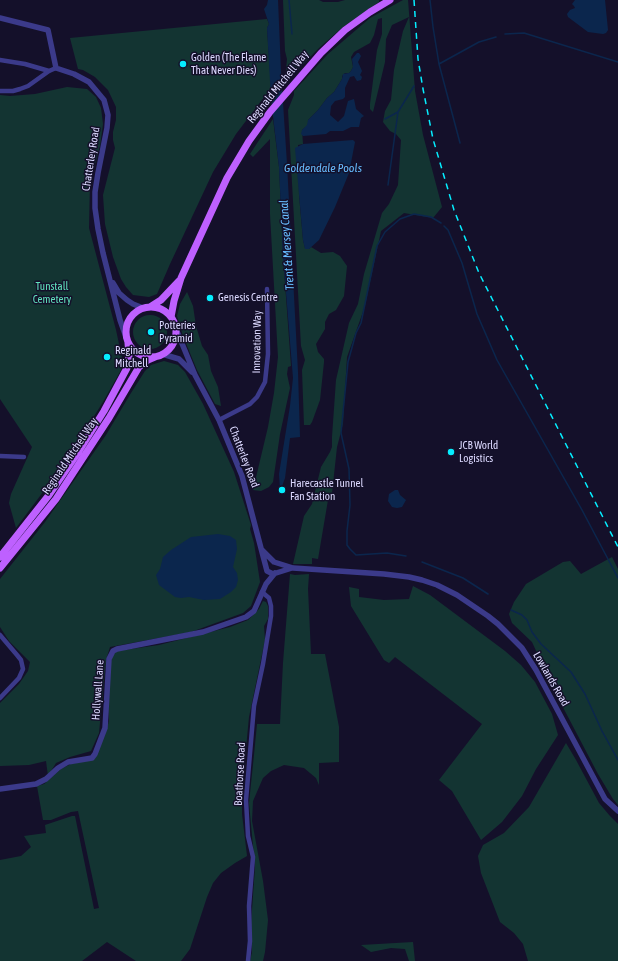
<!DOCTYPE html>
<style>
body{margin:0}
canvas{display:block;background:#14102a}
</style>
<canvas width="618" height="961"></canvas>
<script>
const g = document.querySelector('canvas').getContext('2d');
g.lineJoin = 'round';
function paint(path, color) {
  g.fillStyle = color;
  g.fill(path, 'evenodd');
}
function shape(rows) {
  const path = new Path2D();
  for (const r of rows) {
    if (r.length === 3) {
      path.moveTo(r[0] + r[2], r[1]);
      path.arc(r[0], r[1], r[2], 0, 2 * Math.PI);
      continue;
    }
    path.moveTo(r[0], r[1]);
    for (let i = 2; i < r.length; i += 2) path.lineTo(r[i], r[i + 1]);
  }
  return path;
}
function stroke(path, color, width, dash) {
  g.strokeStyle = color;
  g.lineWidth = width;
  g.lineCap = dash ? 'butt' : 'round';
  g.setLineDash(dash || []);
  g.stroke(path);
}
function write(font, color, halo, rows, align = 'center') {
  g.font = font + ' "Asap Condensed",sans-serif';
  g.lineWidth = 3;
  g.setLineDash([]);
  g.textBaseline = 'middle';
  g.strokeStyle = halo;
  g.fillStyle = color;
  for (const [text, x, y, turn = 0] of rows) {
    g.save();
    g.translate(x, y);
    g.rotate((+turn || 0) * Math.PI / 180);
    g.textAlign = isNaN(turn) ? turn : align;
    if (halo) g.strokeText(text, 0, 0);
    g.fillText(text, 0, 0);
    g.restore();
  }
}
const green = shape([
 [283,0,319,0,323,2,338,2,345,0,379,0,379,2,343,27,319,48,294,73,286,83,286,71,287,59,285,51],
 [403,0,408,0,415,91,423,135,442,207,433,218,404,213,381,231,365,306,347,357,343,424,337,447,332,493,329,494,318,559,312,558,312,564,293,564,304,516,312,504,321,467,330,452,332,447,332,437,336,380,349,323,358,304,364,274,382,213,389,204,398,185,401,140,396,134,390,131,383,122,385,111,391,100,394,70,403,31,409,17,392,25,386,39,385,62,373,112,370,109,370,104,377,50,382,34,382,18,378,19,374,35,370,43,354,52,351,57,353,67,351,71,349,73,345,73,342,76,342,79,334,92,327,98,318,110,308,120,308,125,302,130,303,144,298,145,299,195,303,240,305,248,309,249,311,247,321,253,333,252,340,256,347,266,344,296,336,310,329,314,325,322,325,329,316,344,318,352,324,359,324,362,320,400,312,422,310,425,304,425,302,370,305,360,301,346,288,110,294,95,294,91,328,54,370,18],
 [267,19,269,24,267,28,271,88,236,134,213,172,170,264,157,294,149,297,133,295,126,287,121,279,113,257,105,224,103,195,115,148,113,140,113,132,116,120,116,107,108,90,95,77,83,70,78,69,70,38],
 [67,87,87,89,96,97,101,108,103,124,100,146,90,182,89,228,116,330,122,358,122,365,121,370,103,402,72,451,43,492,16,528,9,503,11,494,32,447,0,399,0,95,10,96,35,94],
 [273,119,279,167,283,256,291,366,288,367,287,374,290,388,280,434,273,482,269,487,261,491,253,490,268,427,274,393,278,357,270,214,270,139,253,157,250,154],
 [187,292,193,306,196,326,202,346,208,355,211,371,218,387,221,406,215,404,197,370,183,336,177,316,180,304],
 [150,332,17],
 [164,361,178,365,185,372,203,404,234,472,251,525,250,529,254,543,260,582,251,606,243,613,191,632,110,647,106,660,99,733,91,751,70,757,56,763,48,776,46,761,29,765,0,766,0,703,19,684,28,671,30,662,9,641,0,627,0,579,45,522,106,435,131,393,145,371,151,365],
 [612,557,618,569,618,805,613,799,598,774,556,694,532,642,512,623,509,614,514,602,526,584,563,562,570,561,581,574],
 [290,574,295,575,309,574,308,589,311,654,325,654,339,727,339,762,319,763,319,785,316,778,304,768,284,765,271,771,263,778,253,801,252,821,263,881,268,920,265,952,263,961,250,961,252,952,251,924,255,867,249,803,254,755,257,724,280,724,283,663],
 [413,586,430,595,505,651,521,665,535,682,552,714,558,735,536,769,522,796,502,822,481,840,452,791,439,780,482,724,395,657,389,663,384,660,351,606,349,587,359,589,359,597,384,600,409,599],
 [263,601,266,602,268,606,268,619,264,626,265,640,249,717,242,790,242,814,247,856,235,863,221,873,213,883,207,897,190,949,181,961,136,961,107,942,82,961,0,961,0,860,21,856,31,847,24,836,46,833,45,825,72,816,75,816,94,909,99,908,78,811,71,812,51,820,43,820,37,786,44,784,61,769,71,764,94,759,105,735,109,721,108,705,111,662,112,656,117,651,159,645,230,627,248,620,259,609],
 [566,743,576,760,599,803,610,816,618,824,618,961,528,961,523,944,514,933,500,922,481,873,478,856,483,845,504,833,529,807],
 [413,942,415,961,409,961,405,949,391,948,371,952,361,945]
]);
const water = shape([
 [268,0,278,0,281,72,287,164,298,372,300,437,290,438,285,478,281,489,280,489,279,474,290,406,293,378,283,256,279,167,271,99,267,28,269,24,264,9,267,5],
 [575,0,605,0,608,30,606,33,603,34,588,32,568,17,567,14,570,10,575,8,574,6,572,4],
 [357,53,359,53,361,56,358,62,362,71,360,75,362,77,361,80,357,81,354,76,350,77,345,88,345,97,343,99,335,101,331,106,330,115,338,122,344,116,348,101,354,99,356,109,364,116,361,118,359,127,351,127,343,131,330,131,326,134,303,136,301,134,302,130,307,125,308,120,318,110,327,98,334,92,342,79,343,74,349,73,351,71,353,67,352,59],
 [353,140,355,142,349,173,335,207,319,240,309,249,305,249,303,240,295,148,303,144],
 [395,490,398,490,400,495,406,500,402,507,397,508,392,507,388,501,389,494],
 [218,534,230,536,236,540,237,549,233,567,237,573,238,580,236,587,231,592,220,599,204,600,189,597,181,598,175,597,159,585,156,575,160,569,163,557,171,550,191,537]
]);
const stream = shape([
 [289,0,292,34],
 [430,0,433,27,439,64,460,143],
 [505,34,524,33,618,62],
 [439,64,479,42,496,37],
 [385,119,398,112],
 [388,185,398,112,414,86],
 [444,226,448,230,462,263,477,314,497,360,582,510,618,578],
 [406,556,387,553,356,555,350,549,347,545,347,531,350,505,349,469,341,433,348,362,356,333,361,323,377,246,385,232,400,219,414,214,431,217,441,223],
 [422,562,463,578,488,594],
 [511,610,522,615,527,620,532,632,541,644,571,672,585,694,602,731,618,760]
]);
const minor = shape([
 [0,60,25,64,49,71],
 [0,91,13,91,20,89,28,86,49,71,56,68],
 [219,420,250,404,257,397,265,382,268,354,267,289],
 [0,456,24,457],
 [0,635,17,655,21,660,23,669,19,678,0,698],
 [248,961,250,941,249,906,253,857,248,836,246,800,254,706,263,664,271,616,271,606,269,598,262,592]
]);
const tertiary = shape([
 [0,18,48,30,56,68,74,74,89,82,104,100,108,115,107,128,98,173,95,192,95,208,98,229,103,253,120,320,126,337],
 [113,283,119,293,127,300,133,304,143,308],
 [176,329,195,375,219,420,242,476,267,571,273,574,292,568],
 [162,354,179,359,192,372],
 [262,550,274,562,293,568,384,574,409,577,422,580,437,585,457,595,488,616,498,624,522,648,536,670,605,799,618,811],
 [0,789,36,784,46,779,58,768,68,762,92,758,95,754,105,728,109,659,113,651,117,649,203,632,246,617,254,611,266,584,275,573]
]);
const primary = shape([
 [151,332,25],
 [150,307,161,300,179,281],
 [171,317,174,301,181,278,227,178,249,141,270,112,321,53,345,30,370,12,390,0],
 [0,557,49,495,79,451,104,411,127,368,129,356,128,343],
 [0,568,56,499,109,418,139,367,148,360,155,357]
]);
const rail = shape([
 [414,0,418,59,423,89,433,139,454,210,479,273,618,547]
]);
const markers = [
 [183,64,4,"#05eeff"],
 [210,298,4,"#05eeff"],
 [151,332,4,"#05eeff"],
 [107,357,4,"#05eeff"],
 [451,452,4,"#05eeff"],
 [282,490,4,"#05eeff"]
];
const poiNames = [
 ["Golden (The Flame",191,58],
 ["That Never Dies)",191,71],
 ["Genesis Centre",218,298],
 ["Potteries",159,326],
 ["Pyramid",159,339],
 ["Reginald",115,351],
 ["Mitchell",115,364],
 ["JCB World",459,446],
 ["Logistics",459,459],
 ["Harecastle Tunnel",290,484],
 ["Fan Station",290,497]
];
const streetNames = [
 ["Reginald Mitchell Way",278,87,-51],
 ["Chatterley Road",91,159,-81],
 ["Innovation Way",257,342,-89],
 ["Reginald Mitchell Way",70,456,-56],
 ["Chatterley Road",244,457,69],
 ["Lowlands Road",551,679,60],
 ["Hollywall Lane",98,690,-86],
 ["Boathorse Road",240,774,-87]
];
const parkNames = [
 ["Tunstall",52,287],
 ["Cemetery",52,300]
];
const waterNames = [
 ["Goldendale Pools",323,168],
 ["Trent & Mersey Canal",287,245,-94]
];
paint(green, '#133432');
paint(water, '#0b264d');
stroke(stream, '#0b264d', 1.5);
stroke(minor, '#3b3a8a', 4.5);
stroke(tertiary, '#3b3a8a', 5.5);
stroke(primary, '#be60ff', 7);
stroke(rail, '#05eeff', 1.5, [6, 5]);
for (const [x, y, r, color] of markers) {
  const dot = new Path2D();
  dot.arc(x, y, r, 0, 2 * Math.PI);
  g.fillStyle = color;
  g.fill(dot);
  stroke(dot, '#14102a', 1.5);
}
write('11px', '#dcd9ff', '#14102a', poiNames, 'left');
write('11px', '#dcd9ff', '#14102a', streetNames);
write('11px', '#61e3be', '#14102a', parkNames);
write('italic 12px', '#67bdff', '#14102a', waterNames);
</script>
